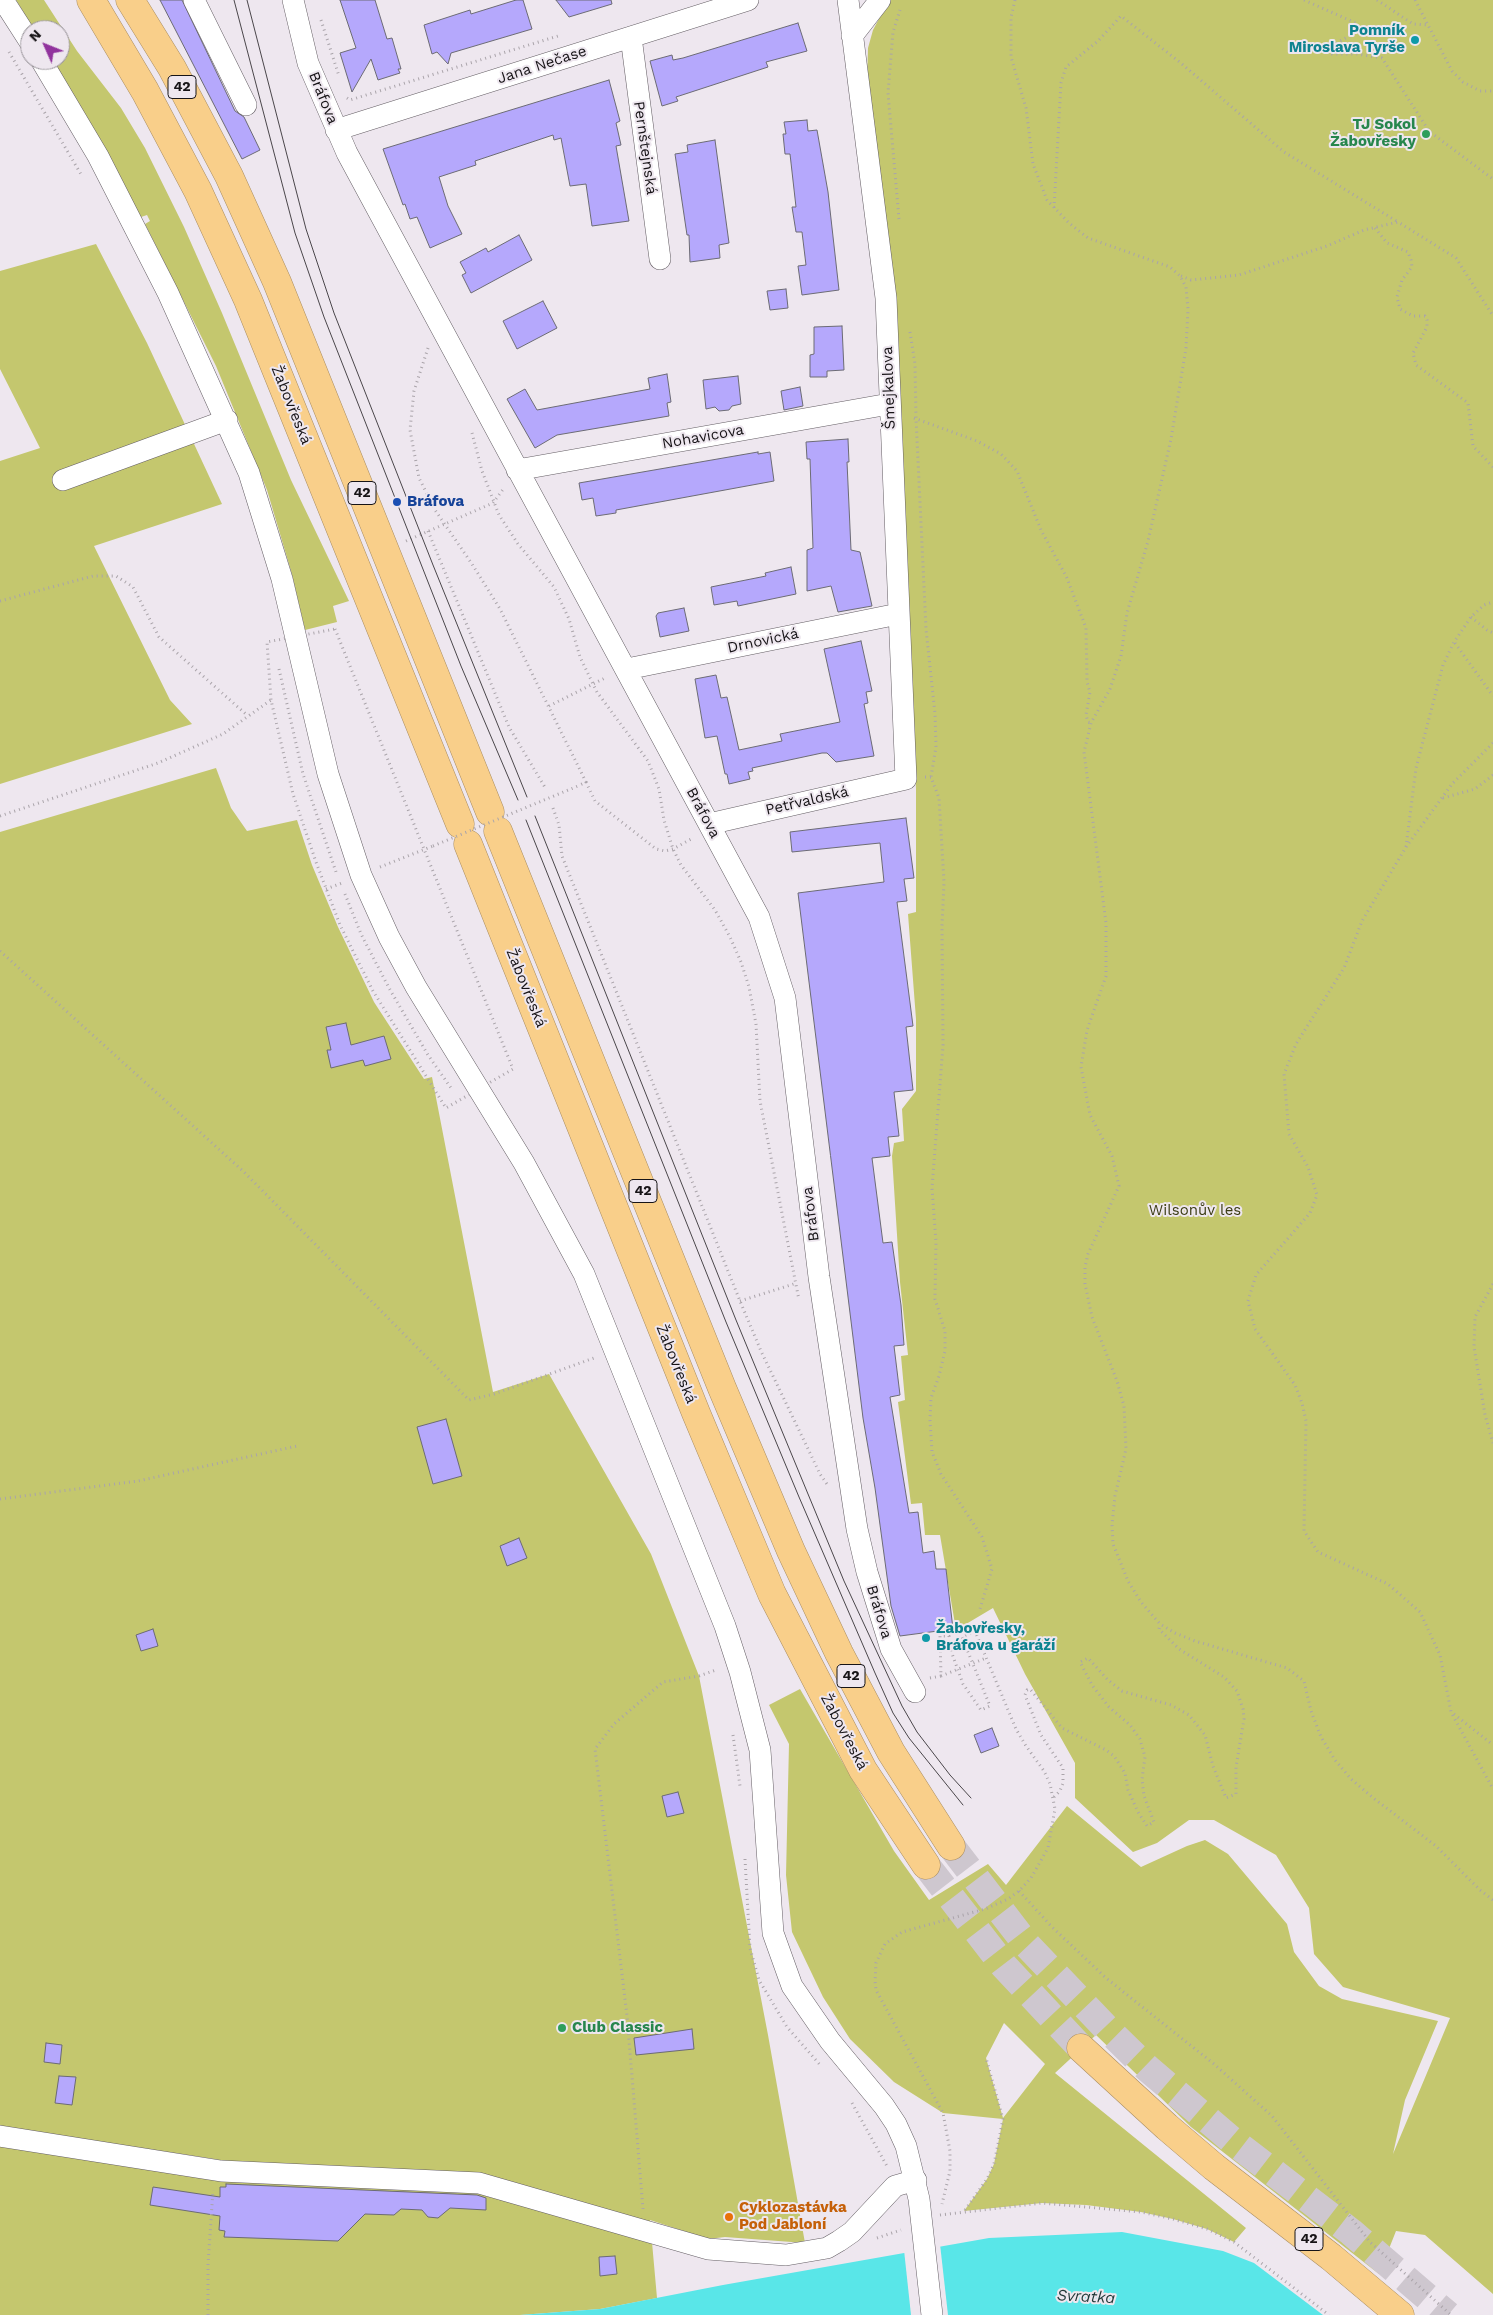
<!DOCTYPE html>
<meta charset="utf-8">
<style>
body{margin:0}
#map{position:relative;width:1493px;height:2315px;overflow:hidden;background:#eee7ef;font-family:"Work Sans",sans-serif}
canvas{display:block}
.north{position:absolute;left:20px;top:20px;width:50px;height:50px;box-sizing:border-box;background:#eee7ef;border:1px solid #989399;border-radius:50%;rotate:314deg;font-size:14px;font-weight:700;line-height:20px;text-align:center;color:#171417}
.north::after{content:'';display:block;margin:auto;width:18px;height:22px;background:#91339d;clip-path:polygon(50% 0,100% 100%,50% 72%,0 100%)}
</style>
<div id="map">
<canvas width="1493" height="2315"></canvas>
<div class="north">N</div>
</div>
<script>
const g = document.querySelector('canvas').getContext('2d');
g.lineJoin = 'round';
function paint(path, color) {
  g.fillStyle = color;
  g.fill(path, 'evenodd');
}
function shape(rows) {
  const path = new Path2D();
  for (const r of rows) {
    path.moveTo(r[0], r[1]);
    for (let i = 2; i < r.length; i += 2) path.lineTo(r[i], r[i + 1]);
  }
  return path;
}
function stroke(path, color, width, dash) {
  g.strokeStyle = color;
  g.lineWidth = width;
  g.lineCap = dash ? 'butt' : 'round';
  g.setLineDash(dash || []);
  g.stroke(path);
}
function write(font, color, halo, rows, align = 'center') {
  g.font = font + ' "Work Sans",sans-serif';
  g.lineWidth = 4;
  g.setLineDash([]);
  g.textBaseline = 'middle';
  g.strokeStyle = halo;
  g.fillStyle = color;
  for (const [text, x, y, turn = 0] of rows) {
    g.save();
    g.translate(x, y);
    g.rotate((+turn || 0) * Math.PI / 180);
    g.textAlign = isNaN(turn) ? turn : align;
    if (halo) g.strokeText(text, 0, 0);
    g.fillText(text, 0, 0);
    g.restore();
  }
}
const green = shape([
 [16,0,44,0,77,51,121,108,145,148,184,227,222,313,291,480,349,601,333,606,337,622,305,630,291,571,267,490,216,366,145,224,150,221,147,215,141,217,53,60,60,60,60,30,34,30],
 [889,0,1493,0,1493,2294,1425,2235,1396,2231,1379,2274,1191,2127,1096,2035,1055,2073,1246,2228,1234,2242,1207,2229,1173,2219,1141,2212,1086,2205,1042,2203,964,2211,987,2179,994,2164,1003,2119,943,2113,894,2082,850,2039,823,1997,792,1932,786,1875,789,1744,769,1705,800,1689,894,1851,929,1900,988,1864,1006,1885,1067,1806,1141,1867,1187,1846,1205,1840,1228,1854,1287,1924,1294,1952,1319,1986,1342,1999,1438,2021,1405,2100,1393,2154,1450,2018,1343,1987,1314,1954,1309,1908,1276,1855,1214,1820,1189,1820,1157,1843,1133,1852,1075,1798,1075,1763,1025,1674,993,1608,956,1630,940,1535,925,1535,922,1503,911,1504,898,1402,905,1400,901,1356,908,1355,900,1282,892,1156,894,1143,904,1141,902,1109,916,1091,916,1019,908,914,916,912,916,789,895,297,867,82,868,48,873,30],
 [1004,2023,1045,2064,1003,2118,986,2058],
 [96,244,147,343,222,504,94,546,170,700,192,724,0,784,0,461,40,448,0,369,0,271],
 [216,768,231,808,247,831,297,820,312,865,338,927,374,1002,424,1079,432,1077,493,1392,549,1374,651,1554,699,1676,768,2035,805,2243,725,2237,708,2239,650,2220,657,2298,600,2309,520,2315,0,2315,0,2142,221,2160,0,2127,0,832]
]);
const water = shape([
 [1122,2232,1223,2251,1254,2263,1323,2315,520,2315,600,2309,723,2285,989,2238]
]);
const pier = shape([
 [940,2244,948,2315,911,2315,904,2250]
]);
const building = shape([
 [160,0,182,0,235,111,244,117,260,150,242,159,160,0],
 [340,0,375,0,387,39,392,38,401,69,398,69,400,73,378,80,371,59,352,92,340,53,356,48,340,0],
 [516,0,523,0,532,29,451,53,448,64,437,52,432,54,424,25,470,10,471,14,516,0],
 [556,0,611,0,612,4,569,17,556,0],
 [798,23,807,51,766,62,768,67,676,97,678,101,662,106,650,61,672,55,673,60,683,58,798,23],
 [609,80,620,121,616,123,621,145,616,146,629,221,592,226,586,184,570,186,561,138,554,140,553,135,475,161,476,165,439,177,448,206,462,234,430,248,417,217,410,219,405,204,403,205,383,149,609,80],
 [807,120,808,131,817,130,828,192,839,290,802,295,798,266,806,265,802,232,796,232,792,207,796,207,790,154,785,154,783,134,786,134,784,122,807,120],
 [715,140,729,243,719,245,720,258,690,262,689,235,687,235,675,154,688,152,687,145,715,140],
 [519,235,532,260,471,293,462,275,466,273,460,262,486,248,488,252,519,235],
 [786,289,788,308,770,310,767,291,786,289],
 [543,301,557,328,517,349,503,321,543,301],
 [842,326,844,370,827,371,827,377,810,377,810,355,814,354,814,327,842,326],
 [667,374,671,402,667,403,669,416,557,435,535,448,507,399,525,389,537,410,650,389,648,378,667,374],
 [738,376,741,404,732,406,729,410,719,411,715,407,706,409,703,380,738,376],
 [800,387,803,406,784,410,781,391,800,387],
 [848,439,849,462,847,462,851,550,860,552,872,606,838,612,831,586,807,591,807,550,813,548,810,459,807,459,806,442,848,439],
 [758,452,758,454,770,452,774,481,616,510,616,513,596,516,593,498,582,500,579,483,758,452],
 [791,567,796,594,738,606,737,601,714,605,711,587,766,576,765,573,791,567],
 [684,608,689,631,660,637,656,616,658,613,684,608],
 [861,641,872,691,866,692,868,703,864,704,874,756,836,762,827,753,822,753,752,768,753,771,748,772,750,779,729,784,727,774,725,774,717,736,705,738,695,679,716,675,721,698,727,697,739,750,782,741,780,734,840,722,824,649,861,641],
 [906,818,914,878,904,879,907,901,897,902,913,1026,906,1027,913,1090,894,1092,899,1136,888,1137,890,1156,872,1158,883,1243,892,1242,901,1305,904,1345,894,1346,900,1395,890,1397,909,1513,918,1512,923,1553,934,1551,936,1569,946,1569,953,1629,900,1636,891,1606,875,1488,863,1418,798,893,884,882,880,843,792,852,790,832,906,818],
 [346,1023,351,1045,384,1036,391,1059,365,1066,363,1060,331,1068,327,1050,331,1050,326,1027,346,1023],
 [446,1419,462,1476,433,1484,417,1427,446,1419],
 [519,1538,527,1558,507,1566,500,1546,519,1538],
 [153,1629,158,1646,141,1651,136,1635,153,1629],
 [992,1728,999,1746,981,1753,974,1735,992,1728],
 [678,1792,684,1813,667,1817,662,1796,678,1792],
 [692,2029,694,2049,636,2055,634,2038,692,2029],
 [46,2043,62,2045,60,2064,44,2062,46,2043],
 [59,2076,76,2077,72,2105,55,2103,59,2076],
 [226,2184,477,2195,486,2198,486,2210,450,2208,438,2218,428,2217,422,2210,401,2209,394,2215,365,2214,338,2241,224,2237,225,2231,219,2230,220,2216,150,2205,153,2187,220,2197,220,2187,226,2187,226,2184],
 [615,2256,617,2274,600,2276,599,2257,615,2256]
]);
const highwayTunnel = shape([
 [951,1846,1027,1945,1109,2031,1147,2068,1234,2142,1351,2232,1448,2315],
 [926,1865,1004,1966,1081,2048]
]);
const path = shape([
 [1015,0,1011,17,1011,57,1026,108,1033,164,1047,200,1069,223,1088,238,1170,267,1180,276,1186,287,1188,309,1186,348,1171,439,1148,541,1127,613,1121,656,1110,689,1091,723,1084,752,1106,923,1106,976,1087,1030,1081,1067,1090,1115,1112,1156,1119,1186,1088,1254,1085,1267,1085,1284,1092,1317,1117,1381,1124,1406,1126,1449,1115,1496,1112,1525,1113,1544,1128,1581,1141,1602,1160,1624,1175,1633,1195,1641,1287,1668,1304,1681,1311,1711,1321,1737,1335,1760,1351,1779,1372,1797,1436,1846,1480,1890,1493,1900],
 [1304,0,1358,24,1357,32,1329,47,1326,51,1332,54,1357,54,1382,58,1429,131,1493,179],
 [1377,0,1413,24,1428,25],
 [1415,0,1452,71,1463,82,1480,91,1493,91],
 [321,20,339,76],
 [9,52,82,176],
 [347,98,350,100,558,36],
 [1054,208,1061,83,1066,67,1098,41,1121,16,1182,64,1284,152,1398,222],
 [899,219,888,93,893,32,900,10],
 [1375,228,1387,243,1408,252,1411,260,1412,267,1402,280,1397,297,1400,309,1413,316,1425,316,1427,320,1427,327,1413,353,1416,365,1468,403,1473,446,1493,467],
 [1181,276,1191,280,1239,275,1327,246,1364,230,1398,222,1456,258,1493,316],
 [910,332,915,364,916,418,926,629,935,714,936,747,931,777],
 [428,348,414,391,410,430,419,478,435,510,472,564,500,609,586,782,578,786],
 [914,418,977,441,1001,454,1017,471,1041,530,1067,578,1086,628,1087,682,1090,692,1086,715,1088,722,1091,723],
 [472,433,482,471,499,515,518,544,554,587,569,619,580,657,597,692,648,761,659,789,664,820,673,849,681,865,715,910,730,937,741,962,749,987,756,1024,760,1101,799,1300],
 [428,531,509,727,546,789],
 [406,541,493,503,504,488],
 [0,601,93,576,116,576,133,587,159,637,248,716],
 [1471,617,1487,630,1493,633],
 [335,629,513,1069,446,1108,373,991,340,925,316,862,293,794,271,700,267,642,335,629],
 [1455,643,1493,696],
 [279,669,303,774,336,872],
 [549,706,607,677],
 [1493,743,1452,784,1406,847,1362,921,1344,968,1296,1044,1284,1074,1289,1134,1308,1167,1317,1195,1310,1213,1256,1275,1248,1301,1255,1329,1295,1385,1302,1403,1306,1421,1304,1531,1318,1552,1388,1584,1420,1612,1440,1655,1451,1712,1493,1789],
 [925,777,931,777,939,798,944,882,942,926,943,1045,932,1188,936,1242,935,1299,945,1331,945,1351,939,1376,931,1398,930,1420,932,1452,941,1474,982,1537,992,1569,980,1609],
 [586,782,595,801,656,849,665,851,673,849,693,838],
 [1443,798,1475,789,1493,775],
 [553,808,559,825,562,856,740,1301,761,1351,820,1474,829,1487],
 [0,816,158,763,223,734,271,700],
 [1406,847,1416,768,1443,665,1454,642,1471,617,1484,605,1493,602],
 [380,867,433,846],
 [326,889,342,883],
 [345,894,361,934,389,988,428,1055,451,1088],
 [0,951,244,1172,469,1400,494,1394,594,1358],
 [1493,1284,1475,1317,1474,1347,1485,1415,1493,1443],
 [740,1301,797,1283],
 [0,1499,138,1481,297,1446],
 [941,1676,986,1658],
 [930,1678,941,1676,940,1636,949,1636,950,1648,963,1684,981,1710,990,1706,962,1637,975,1631,1016,1729,1026,1746,1044,1771,1050,1784,1055,1809,1048,1848,1031,1878,1019,1891,1008,1899,985,1909,902,1932,885,1944,876,1963,875,1981,876,1990,943,2113,950,2151,950,2171,942,2204],
 [1454,1714,1493,1745],
 [733,1735,740,1786],
 [1054,1797,1060,1791,1063,1783,1063,1768,1041,1735,1025,1695,1027,1690,1030,1689,1062,1728,1106,1750,1114,1756,1125,1773,1128,1790,1138,1812,1147,1826,1154,1822,1144,1796,1142,1779,1145,1757,1140,1739,1130,1725,1109,1707,1092,1685,1080,1662,1088,1658,1108,1680,1122,1691,1171,1705,1189,1715,1205,1735,1213,1766,1226,1798,1236,1794,1236,1767,1244,1719,1243,1709,1237,1691,1224,1677,1179,1649,1159,1629,1160,1624],
 [745,1859,750,1948,759,1980,787,2027,821,2066],
 [1019,1891,1052,1927,1106,1978,1214,2064,1272,2116,1370,2242,1451,2315],
 [852,2103,888,2168],
 [643,2209,627,2016,595,1749,614,1724,663,1682,699,1676,716,1670],
 [965,2210,987,2179,994,2164,1003,2119,986,2058],
 [940,2215,1042,2203,1141,2212,1173,2219,1207,2229,1234,2242,1329,2315],
 [877,2238,901,2230],
 [208,2315,208,2265,213,2190]
]);
const minor = shape([
 [3,0,30,42],
 [194,0,246,105],
 [293,0,308,63,347,153,759,917,785,998,819,1277,857,1529,867,1572,891,1649,915,1692],
 [852,36,880,0],
 [631,37,660,259],
 [41,60,98,156,168,293,249,473,282,579,328,774,361,875,389,937,416,987,524,1163,584,1274,725,1626,740,1672,760,1750,773,1933,792,1986,830,2041,884,2106,896,2124,906,2146,919,2199,932,2315],
 [336,130,748,0],
 [517,470,889,404],
 [63,480,227,420],
 [627,669,898,614],
 [709,824,906,779,886,298,848,0],
 [0,2136,221,2171,479,2183,708,2249,786,2255,827,2248,839,2241,852,2232,895,2186,916,2180]
]);
const highway = shape([
 [91,0,145,91,198,191,248,300,460,824],
 [130,0,172,68,229,176,277,282,490,812],
 [498,831,722,1388,791,1551,839,1653,891,1752,951,1846],
 [468,844,696,1413,772,1594,863,1770,926,1865],
 [1081,2048,1167,2127,1214,2167,1331,2257,1400,2315]
]);
const tram = shape([
 [234,0,295,233,324,317,461,666,518,800],
 [247,0,306,229,334,313,433,565,527,797],
 [535,816,736,1320,844,1581,902,1706,917,1732,950,1775,971,1798],
 [526,820,726,1322,799,1497,875,1673,893,1713,909,1738,963,1805]
]);
const pathBridge = shape([
 [433,846,578,786]
]);
const markers = [
 [1415,40,5,"#0f9aa8"],
 [1426,134,5,"#2e9e5b"],
 [397,502,5,"#1a4fb4"],
 [926,1638,5,"#0f9aa8"],
 [562,2028,5,"#2e9e5b"],
 [729,2217,5,"#e8710a"]
];
const shields = [
 [182,87,28],
 [362,493,28],
 [643,1191,28],
 [851,1676,28],
 [1309,2239,28]
];
const shieldNames = [
 ["42",182,87],
 ["42",362,493],
 ["42",643,1191],
 ["42",851,1676],
 ["42",1309,2239]
];
const cultureNames = [
 ["Pomník",1405,31],
 ["Miroslava Tyrše",1405,48],
 ["Žabovřesky,",936,1629,"left"],
 ["Bráfova u garáží",936,1646,"left"]
];
const streetNames = [
 ["Jana Nečase",542,65,-18],
 ["Bráfova",323,98,68],
 ["Pernštejnská",645,148,82],
 ["Šmejkalova",889,388,-92],
 ["Žabovřeská",291,405,68],
 ["Nohavicova",703,437,-10],
 ["Drnovická",763,641,-12],
 ["Petřvaldská",807,801,-13],
 ["Bráfova",703,813,62],
 ["Žabovřeská",526,988,68],
 ["Bráfova",811,1214,-97],
 ["Žabovřeská",676,1364,68],
 ["Bráfova",879,1612,73],
 ["Žabovřeská",844,1732,62]
];
const leisureNames = [
 ["TJ Sokol",1416,125],
 ["Žabovřesky",1416,142],
 ["Club Classic",572,2028,"left"]
];
const transitNames = [
 ["Bráfova",407,502]
];
const parkNames = [
 ["Wilsonův les",1195,1211]
];
const foodNames = [
 ["Cyklozastávka",739,2208],
 ["Pod Jabloní",739,2225]
];
const waterNames = [
 ["Svratka",1086,2297,3]
];
paint(green, '#c4c76e');
paint(water, '#59e6e8');
paint(pier, '#eee7ef');
paint(building, '#b5a8fc');
stroke(building, '#6c6b74', 1);
stroke(highwayTunnel, '#cec7cf', 28, [28, 14]);
stroke(minor, '#655f65', 22);
stroke(highway, '#aa8e62', 29);
stroke(path, '#aaa4aa', 3, [1, 4]);
stroke(minor, '#fff', 21);
stroke(highway, '#f9cf8a', 28);
stroke(tram, '#4a464a', 1);
stroke(pathBridge, '#aaa4aa', 3, [1, 4]);
for (const [x, y, r, color] of markers) {
  const dot = new Path2D();
  dot.arc(x, y, r, 0, 2 * Math.PI);
  g.fillStyle = color;
  g.fill(dot);
  stroke(dot, '#eee7ef', 2);
}
for (const [x, y, w] of shields) {
  const box = new Path2D();
  box.roundRect(x - w / 2, y - 11.5, w, 23, 4);
  g.fillStyle = '#eee7ef';
  g.fill(box);
  stroke(box, '#171417', 1);
}
write('bold 14px', '#171417', null, shieldNames);
write('bold 15px', '#0d838f', '#eee7ef', cultureNames, 'right');
write('15px', '#171417', '#eee7ef', streetNames);
write('bold 15px', '#27864d', '#eee7ef', leisureNames, 'right');
write('bold 15px', '#164399', '#eee7ef', transitNames, 'left');
write('15px', '#3b3c13', '#eee7ef', parkNames);
write('bold 15px', '#c56008', '#eee7ef', foodNames, 'left');
write('italic 16px', '#1f3737', '#eee7ef', waterNames);
</script>
